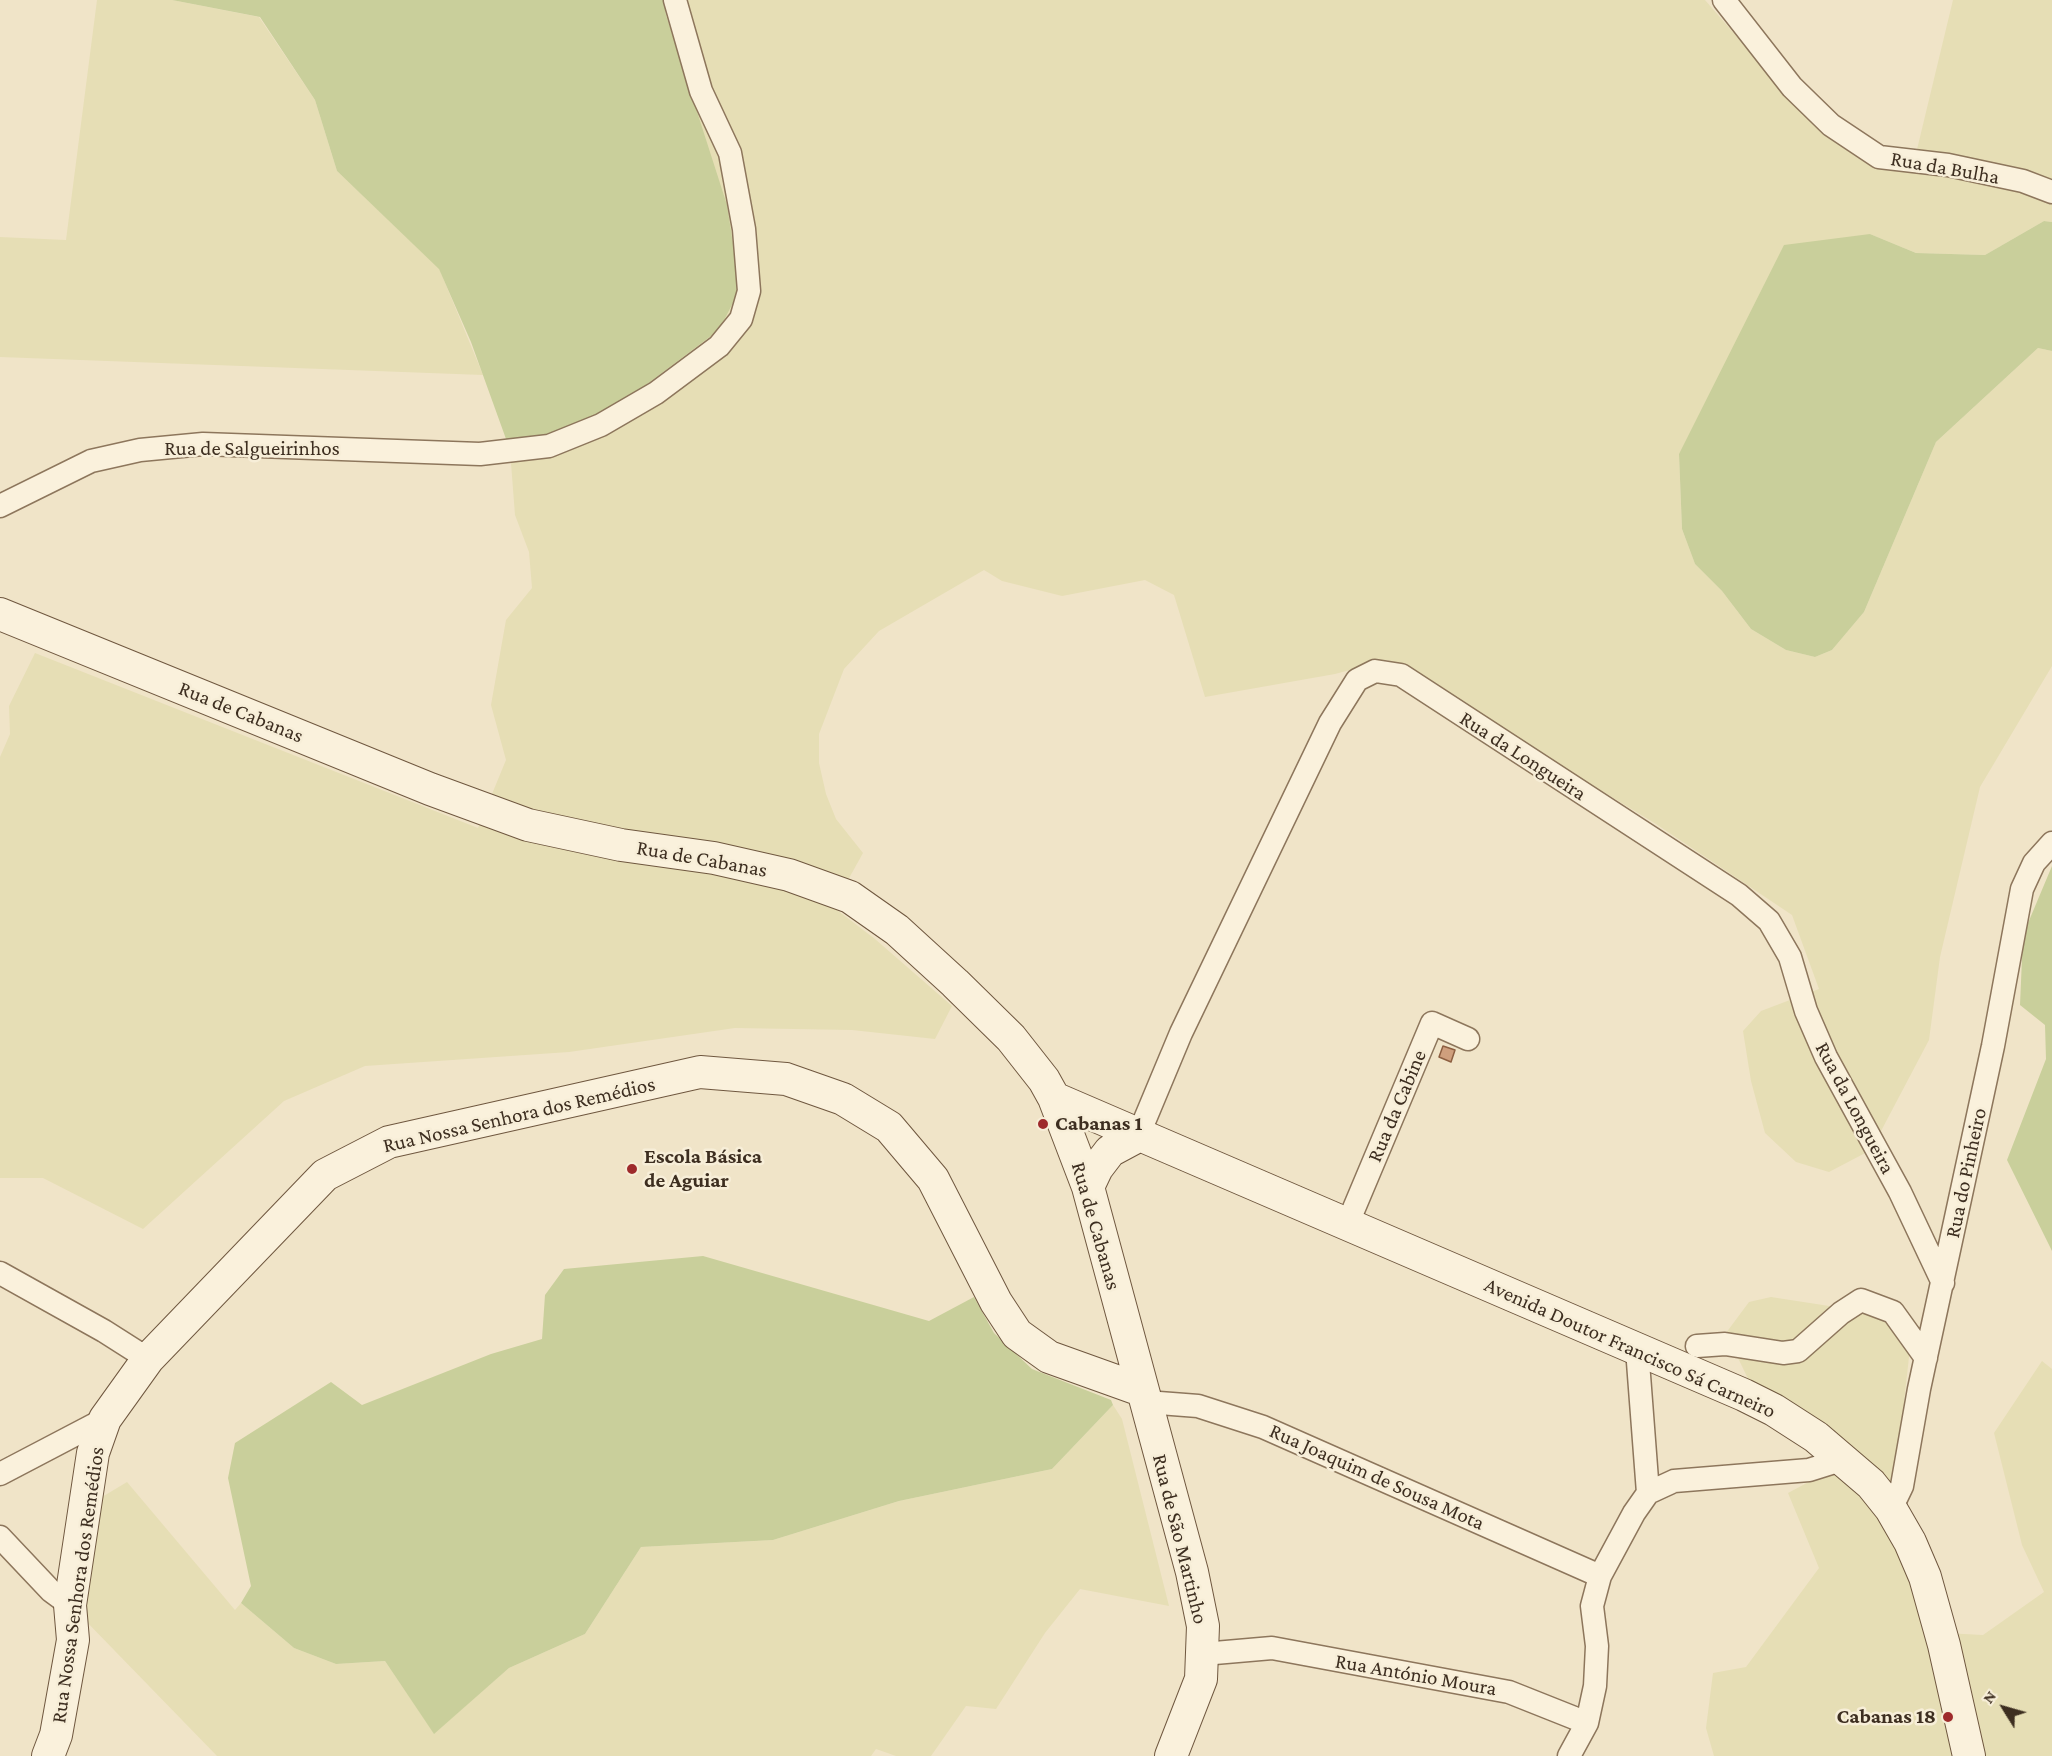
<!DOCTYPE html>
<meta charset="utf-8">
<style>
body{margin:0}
#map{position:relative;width:2052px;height:1756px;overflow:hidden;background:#f0e4c8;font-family:"Crimson Pro",serif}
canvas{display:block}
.north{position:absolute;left:1974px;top:1678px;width:60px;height:60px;-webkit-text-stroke:4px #f7eed8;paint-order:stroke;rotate:307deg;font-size:16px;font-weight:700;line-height:24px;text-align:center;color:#3d2e20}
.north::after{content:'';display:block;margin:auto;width:21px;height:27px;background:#3d2e20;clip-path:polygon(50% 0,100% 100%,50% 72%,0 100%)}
</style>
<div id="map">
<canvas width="2052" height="1756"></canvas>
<div class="north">N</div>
</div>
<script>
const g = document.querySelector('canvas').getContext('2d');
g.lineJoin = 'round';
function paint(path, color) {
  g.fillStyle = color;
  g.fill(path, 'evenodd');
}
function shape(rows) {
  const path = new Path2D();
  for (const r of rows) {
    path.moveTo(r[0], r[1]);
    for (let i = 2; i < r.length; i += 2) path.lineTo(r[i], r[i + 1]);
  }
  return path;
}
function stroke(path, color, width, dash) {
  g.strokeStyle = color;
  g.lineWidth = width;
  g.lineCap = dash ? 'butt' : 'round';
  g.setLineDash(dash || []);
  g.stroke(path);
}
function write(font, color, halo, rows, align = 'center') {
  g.font = font + ' "Crimson Pro",serif';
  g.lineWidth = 5;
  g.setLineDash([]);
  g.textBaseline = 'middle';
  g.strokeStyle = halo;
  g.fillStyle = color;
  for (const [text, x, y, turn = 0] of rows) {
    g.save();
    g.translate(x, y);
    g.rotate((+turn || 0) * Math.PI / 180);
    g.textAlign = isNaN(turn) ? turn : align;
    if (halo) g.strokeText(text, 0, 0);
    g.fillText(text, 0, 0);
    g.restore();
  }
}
const farmland = shape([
 [97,0,172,0,259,17,315,100,337,171,439,268,483,375,0,357,0,237,66,240],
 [664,0,1705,0,1803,113,1850,146,1913,166,1953,0,2052,0,2052,222,2044,221,1985,255,1916,253,1870,234,1679,454,1682,529,1695,564,1722,591,1751,629,1786,650,1815,657,1832,650,1864,612,1936,442,2038,348,2052,351,2052,666,1980,787,1940,957,1929,1040,1871,1150,1829,1172,1796,1162,1765,1133,1751,1081,1743,1031,1761,1011,1819,989,1792,915,1656,824,1387,660,1335,674,1205,697,1174,595,1145,580,1062,596,1002,581,984,570,879,631,844,669,819,734,819,763,826,794,836,819,863,853,833,907,875,939,952,1006,935,1039,852,1030,735,1028,569,1052,365,1066,284,1101,143,1229,43,1178,0,1178,0,757,10,734,9,706,35,653,478,828,506,760,491,705,506,620,532,588,529,552,515,515,510,450,543,452,642,388,719,330],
 [1771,1297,1855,1310,1894,1323,1911,1339,1904,1402,1898,1544,1926,1632,1983,1635,2044,1592,2022,1545,1994,1433,2042,1361,2052,1369,2052,1756,1714,1756,1706,1728,1713,1673,1746,1667,1819,1568,1788,1493,1835,1468,1752,1387,1726,1333,1749,1302],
 [1113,1405,1122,1419,1169,1606,1080,1589,1045,1633,996,1709,966,1706,931,1756,896,1756,876,1749,871,1756,217,1756,80,1615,102,1497,127,1482,235,1610,241,1603,294,1648,336,1664,385,1661,434,1733,509,1668,585,1634,641,1547,773,1540,899,1501,1052,1469]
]);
const green = shape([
 [172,0,664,0,666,15,727,205,740,289,719,330,642,388,543,452,510,450,471,342,439,269,337,171,315,100,260,17],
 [2044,221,2052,222,2052,351,2038,348,1936,442,1864,612,1832,650,1815,657,1786,650,1751,629,1722,591,1695,564,1682,529,1679,454,1784,245,1870,234,1916,253,1985,255],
 [2052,866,2052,1251,2007,1160,2046,1059,2045,1025,2020,1005,2023,935],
 [703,1256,929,1321,974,1297,994,1333,1032,1369,1111,1400,1113,1405,1052,1469,899,1501,773,1540,641,1547,585,1634,509,1668,434,1734,385,1661,336,1664,294,1648,241,1603,251,1586,228,1478,235,1443,331,1382,362,1405,491,1354,542,1339,545,1295,564,1269]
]);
const building = shape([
 [1443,1046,1455,1050,1451,1062,1439,1057,1443,1046]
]);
const street = shape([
 [1724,0,1792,87,1831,125,1879,157,1948,165,2023,181,2052,192],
 [0,506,91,461,140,450,203,444,480,454,549,446,601,425,656,393,719,346,741,319,749,291,744,229,730,153,701,91,675,0],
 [1138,1136,1181,1033,1330,723,1357,680,1375,671,1401,675,1739,895,1769,921,1790,957,1806,1011,1826,1057,1900,1192,1943,1283],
 [1347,1225,1432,1023,1468,1039],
 [0,1273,104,1331,148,1359],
 [1697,1346,1725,1344,1783,1353,1798,1351,1841,1313,1861,1300,1893,1312,1926,1358],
 [1637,1349,1648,1493],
 [1146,1402,1198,1406,1263,1427,1600,1576],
 [0,1474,105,1419],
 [1891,1509,1902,1486,1919,1389,1993,1046,2022,889,2034,863,2052,843],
 [0,1537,51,1591,70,1605],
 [1203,1654,1272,1648,1509,1692,1587,1723],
 [1569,1756,1587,1723,1595,1686,1597,1646,1592,1606,1600,1576,1634,1513,1648,1493,1674,1481,1809,1470,1844,1459]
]);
const secondary = shape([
 [0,614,430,789,528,825,621,845,714,858,789,875,850,897,897,930,955,983,1011,1038,1044,1080,1054,1098,1088,1187,1192,1572,1203,1626,1201,1679,1171,1756],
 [1054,1098,1744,1395,1774,1410,1816,1437,1871,1484,1891,1509,1910,1542,1925,1577,1944,1645,1969,1756],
 [1088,1187,1097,1168,1110,1151,1138,1136],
 [48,1756,56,1735,73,1640,70,1605,93,1453,105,1419,148,1359,325,1175,389,1142,700,1072,786,1079,843,1099,889,1127,933,1179,996,1302,1017,1334,1049,1357,1141,1390]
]);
const markers = [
 [1043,1124,6,"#9e2a2b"],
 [632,1169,6,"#9e2a2b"],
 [1948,1717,6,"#9e2a2b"]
];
const streetNames = [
 ["Rua da Bulha",1945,168,10],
 ["Rua de Salgueirinhos",252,449],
 ["Rua de Cabanas",241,712,22],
 ["Rua da Longueira",1523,756,33],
 ["Rua de Cabanas",702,859,10],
 ["Rua da Cabine",1397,1106,-67],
 ["Rua da Longueira",1855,1108,62],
 ["Rua Nossa Senhora dos Remédios",519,1115,-13],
 ["Rua do Pinheiro",1966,1173,-78],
 ["Rua de Cabanas",1096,1226,74],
 ["Avenida Doutor Francisco Sá Carneiro",1630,1348,24],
 ["Rua Joaquim de Sousa Mota",1377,1477,24],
 ["Rua de São Martinho",1180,1539,76],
 ["Rua Nossa Senhora dos Remédios",78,1585,-82],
 ["Rua António Moura",1416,1675,10]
];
const poiNames = [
 ["Cabanas 1",1055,1124],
 ["Escola Básica",644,1157],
 ["de Aguiar",644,1181],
 ["Cabanas 18",1936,1717,"right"]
];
paint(farmland, '#e6deb5');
paint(green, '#c9cf9b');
paint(building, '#cf9f7d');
stroke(building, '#8d5f41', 1.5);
stroke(street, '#8d765c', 25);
stroke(secondary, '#6f573f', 34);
stroke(street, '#faf1dc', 22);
stroke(secondary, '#faf1dc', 32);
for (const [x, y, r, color] of markers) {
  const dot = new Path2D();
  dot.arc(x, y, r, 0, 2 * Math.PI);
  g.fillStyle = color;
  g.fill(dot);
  stroke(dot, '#f7eed8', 2);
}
write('21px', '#3d2e20', '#f7eed8', streetNames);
write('bold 21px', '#3d2e20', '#f7eed8', poiNames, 'left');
</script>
